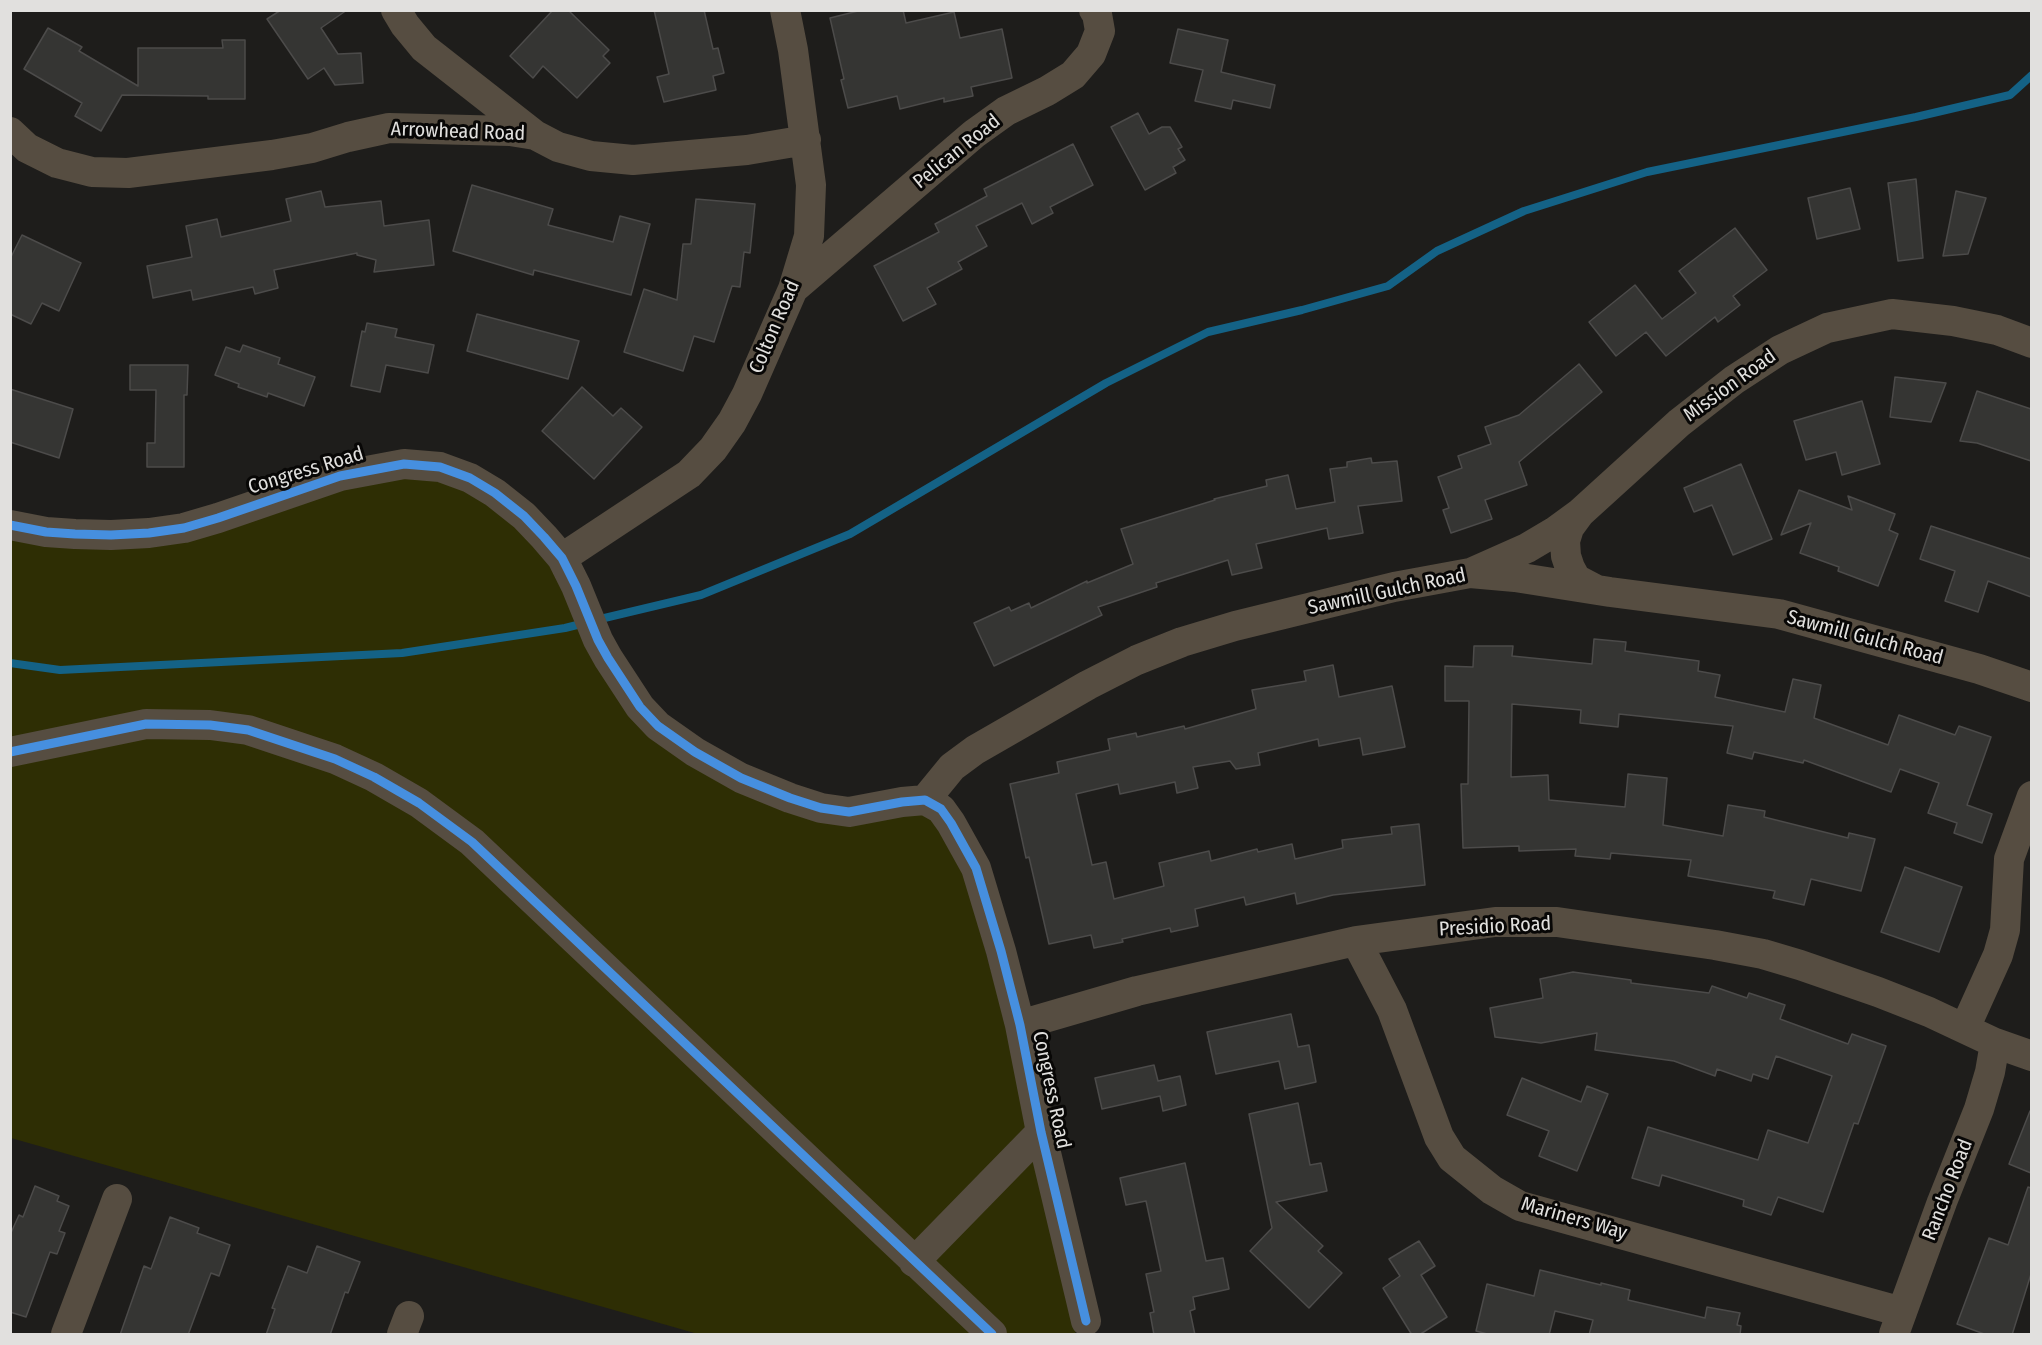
<!DOCTYPE html>
<style>
body{margin:0}
#map{position:relative;width:2042px;height:1345px;overflow:hidden;background:#1e1d1b;font-family:"Fira Sans Condensed",sans-serif}
canvas{display:block}
.frame{position:absolute;inset:0;border:12px solid #e1e0de;pointer-events:none}
</style>
<div id="map">
<canvas width="2042" height="1345"></canvas>
<div class="frame"></div>
</div>
<script>
const g = document.querySelector('canvas').getContext('2d');
g.lineJoin = 'round';
function paint(path, color) {
  g.fillStyle = color;
  g.fill(path, 'evenodd');
}
function shape(rows) {
  const path = new Path2D();
  for (const r of rows) {
    path.moveTo(r[0], r[1]);
    for (let i = 2; i < r.length; i += 2) path.lineTo(r[i], r[i + 1]);
  }
  return path;
}
function stroke(path, color, width, dash) {
  g.strokeStyle = color;
  g.lineWidth = width;
  g.lineCap = dash ? 'butt' : 'round';
  g.setLineDash(dash || []);
  g.stroke(path);
}
function write(font, color, halo, rows, align = 'center') {
  g.font = font + ' "Fira Sans Condensed",sans-serif';
  g.lineWidth = 6;
  g.setLineDash([]);
  g.textBaseline = 'middle';
  g.strokeStyle = halo;
  g.fillStyle = color;
  for (const [text, x, y, turn = 0] of rows) {
    g.save();
    g.translate(x, y);
    g.rotate((+turn || 0) * Math.PI / 180);
    g.textAlign = isNaN(turn) ? turn : align;
    if (halo) g.strokeText(text, 0, 0);
    g.fillText(text, 0, 0);
    g.restore();
  }
}
const green = shape([
 [404,464,524,516,640,706,790,798,902,802,951,823,1086,1321,1074,1334,698,1334,11,1138,10,525,111,535]
]);
const stream = shape([
 [596,620,701,595,850,534,1106,383,1208,332,1302,310,1388,286,1437,251,1524,211,1647,172,1916,117,2010,95,2032,75],
 [10,663,60,670,402,653,565,628,585,623]
]);
const building = shape([
 [281,10,347,10,321,28,338,54,361,53,363,83,335,85,324,68,308,79,267,19,281,10],
 [553,10,568,10,609,50,603,56,610,63,577,98,543,66,533,78,510,56,553,10],
 [654,10,704,10,713,49,718,48,724,73,713,76,716,90,664,102,657,77,669,74,654,10],
 [862,10,903,10,906,23,954,12,960,38,1002,29,1012,78,971,87,973,96,944,102,944,98,900,109,897,96,848,108,841,80,844,79,830,18,862,10],
 [48,28,82,47,79,51,138,86,138,48,223,48,222,40,245,40,245,99,208,99,208,96,122,95,101,131,75,116,82,103,24,69,48,28],
 [1178,29,1228,40,1221,72,1275,85,1270,108,1233,100,1231,109,1195,101,1203,70,1170,63,1178,29],
 [1138,113,1149,134,1162,127,1170,127,1182,147,1178,149,1185,160,1173,167,1176,173,1145,190,1111,127,1138,113],
 [1073,144,1093,185,1050,207,1053,213,1032,224,1022,203,976,226,987,246,958,262,962,269,927,288,936,304,903,321,874,266,939,232,935,224,987,196,984,189,1073,144],
 [1916,179,1923,258,1898,261,1888,183,1916,179],
 [472,185,553,209,548,225,613,242,620,216,650,224,631,295,534,270,533,275,453,251,472,185],
 [1850,188,1860,229,1817,239,1808,198,1850,188],
 [321,191,325,207,381,201,384,226,429,220,434,265,374,272,376,260,357,255,357,253,274,270,278,288,255,294,253,287,193,300,191,290,153,298,147,266,192,257,186,226,217,219,221,237,291,221,286,199,321,191],
 [1956,191,1986,198,1968,254,1943,256,1956,191],
 [696,199,755,204,750,253,744,252,740,287,732,286,714,342,694,336,683,371,624,352,644,289,677,300,683,244,691,244,696,199],
 [1735,228,1767,270,1733,296,1740,305,1718,322,1715,317,1666,356,1646,332,1616,356,1589,322,1635,285,1662,319,1696,293,1679,271,1735,228],
 [22,235,81,263,59,311,42,303,31,324,10,314,10,259,22,235],
 [477,314,579,341,568,379,467,351,477,314],
 [367,323,397,329,395,337,434,345,428,373,386,365,380,392,351,386,362,331,365,332,367,323],
 [243,345,280,358,278,364,315,377,304,406,268,393,267,397,238,387,239,384,215,375,226,347,240,352,243,345],
 [1579,364,1602,392,1519,462,1527,485,1485,500,1492,519,1451,533,1443,510,1449,508,1438,477,1462,468,1458,456,1491,444,1485,427,1519,415,1579,364],
 [130,365,188,365,187,395,184,395,184,467,147,467,147,443,155,443,156,390,130,390,130,365],
 [1895,377,1946,383,1931,422,1890,417,1895,377],
 [582,387,613,416,621,408,642,427,594,479,542,431,582,387],
 [10,389,73,409,59,458,10,442,10,389],
 [1977,391,2031,409,2031,461,1977,443,1960,441,1977,391],
 [1862,401,1880,464,1842,475,1836,452,1806,460,1794,421,1862,401],
 [1371,458,1372,463,1397,461,1402,501,1358,506,1363,533,1329,539,1327,528,1256,544,1262,568,1232,575,1228,560,1156,583,1157,587,1098,607,1102,615,994,666,974,623,1009,607,1011,611,1029,603,1031,608,1087,581,1087,583,1133,564,1121,529,1215,500,1214,499,1267,486,1266,480,1288,475,1296,509,1335,502,1330,469,1347,467,1347,462,1371,458],
 [1741,464,1772,539,1733,555,1712,505,1694,512,1684,488,1741,464],
 [1799,490,1852,510,1848,496,1895,514,1889,530,1898,534,1878,586,1838,571,1839,567,1800,553,1811,523,1781,535,1799,490],
 [1931,526,2031,559,2031,597,1988,581,1978,612,1945,601,1955,571,1920,559,1931,526],
 [1594,639,1626,642,1625,651,1699,661,1698,671,1720,675,1715,697,1785,712,1793,679,1821,685,1814,718,1888,745,1899,715,1955,735,1959,726,1991,737,1967,805,1992,814,1982,843,1954,833,1957,823,1928,813,1939,783,1900,769,1891,792,1804,760,1803,763,1754,752,1752,759,1727,753,1733,726,1619,714,1618,727,1580,723,1581,710,1512,704,1511,777,1548,775,1549,800,1625,807,1628,774,1667,778,1663,825,1723,836,1728,805,1765,811,1764,817,1848,838,1849,833,1875,839,1861,891,1811,879,1804,905,1773,898,1775,891,1688,876,1691,860,1611,853,1610,859,1575,856,1576,849,1519,851,1519,846,1463,848,1461,784,1468,784,1469,701,1445,701,1445,666,1473,667,1474,646,1513,646,1512,656,1592,664,1594,639],
 [1333,665,1339,697,1392,686,1405,747,1363,755,1360,738,1319,746,1318,739,1258,753,1260,765,1236,769,1230,761,1193,767,1198,788,1177,793,1175,782,1120,794,1118,784,1076,794,1092,865,1106,862,1114,899,1164,886,1159,863,1209,851,1211,861,1257,849,1258,852,1292,844,1295,859,1343,848,1342,840,1392,834,1391,827,1419,824,1425,885,1333,895,1297,904,1295,893,1246,905,1244,897,1195,909,1198,926,1171,932,1170,928,1122,939,1123,942,1094,948,1091,935,1049,944,1029,857,1026,858,1010,784,1059,773,1057,762,1110,750,1108,739,1136,733,1137,737,1184,726,1185,729,1256,709,1252,690,1306,681,1304,671,1333,665],
 [1905,867,1962,887,1939,952,1881,932,1905,867],
 [1573,972,1631,980,1631,983,1709,993,1712,986,1747,998,1749,993,1785,1005,1780,1019,1848,1044,1852,1034,1886,1046,1858,1124,1854,1123,1823,1212,1778,1197,1771,1215,1743,1206,1744,1200,1662,1175,1659,1186,1632,1178,1648,1127,1758,1160,1768,1130,1808,1143,1832,1076,1776,1056,1768,1079,1753,1074,1751,1081,1717,1069,1715,1076,1674,1061,1595,1050,1597,1033,1541,1043,1495,1037,1490,1008,1543,998,1540,979,1573,972],
 [1291,1014,1298,1047,1309,1045,1316,1082,1285,1089,1279,1061,1216,1074,1207,1032,1291,1014],
 [1154,1065,1158,1081,1180,1076,1186,1105,1163,1111,1160,1096,1102,1109,1095,1078,1154,1065],
 [1522,1078,1581,1102,1587,1086,1608,1094,1577,1171,1539,1156,1549,1131,1507,1115,1522,1078],
 [1298,1103,1310,1165,1321,1163,1327,1191,1276,1202,1323,1246,1318,1251,1342,1273,1309,1308,1250,1251,1272,1228,1249,1114,1298,1103],
 [2030,1111,2031,1111,2031,1173,2009,1164,2030,1111],
 [1185,1163,1206,1261,1223,1258,1229,1289,1193,1297,1195,1309,1190,1311,1195,1335,1154,1335,1150,1313,1154,1312,1146,1274,1161,1271,1146,1201,1126,1205,1120,1178,1185,1163],
 [35,1186,59,1196,57,1201,69,1206,59,1231,65,1233,57,1254,50,1252,26,1317,10,1312,10,1235,19,1215,23,1217,35,1186],
 [2028,1187,2031,1188,2031,1274,2012,1335,1987,1335,1957,1324,1989,1238,2008,1245,2028,1187],
 [170,1217,199,1228,197,1233,230,1245,219,1276,211,1273,188,1335,120,1335,144,1266,151,1269,170,1217],
 [1419,1241,1435,1266,1421,1275,1447,1317,1419,1335,1412,1335,1383,1288,1400,1276,1389,1259,1419,1241],
 [317,1246,360,1262,348,1293,345,1292,330,1335,266,1335,275,1309,272,1308,288,1266,307,1273,317,1246],
 [1540,1270,1601,1285,1601,1283,1630,1290,1628,1300,1705,1318,1707,1307,1740,1313,1737,1325,1741,1326,1740,1335,1589,1335,1593,1320,1555,1311,1549,1335,1491,1335,1476,1331,1487,1284,1534,1296,1540,1270]
]);
const street = shape([
 [396,10,405,25,424,48,535,135],
 [10,132,27,148,57,163,92,172,128,173,272,155,312,148,348,137,389,128,510,131,535,135,558,147,591,156,633,160,747,150,806,140],
 [793,289,974,134,1006,111,1047,91,1073,75,1091,54,1100,31,1097,14,1094,10],
 [1580,513,1569,528,1565,541,1566,556,1570,568,1576,579,1597,590],
 [10,525,46,532,75,534,111,535,149,533,184,528,218,518,340,476,404,464,440,467,470,478,495,493,524,516,544,537,562,558,576,586,598,640,608,658,640,707,658,726,695,752,741,778,790,798,821,808,849,812,902,802,925,800,941,809,951,823,976,868,1001,951,1020,1025,1041,1132,1086,1321],
 [562,558,689,474,713,449,732,422,747,394,793,289,809,236,811,185,793,50,785,10],
 [1473,572,1527,548,1554,532,1580,513,1679,423,1734,380,1780,350,1827,328,1892,314,1953,321,1997,330,2032,343],
 [10,752,146,724,210,725,248,730,335,759,374,777,419,803,472,842,992,1334],
 [925,800,952,767,975,750,1088,685,1137,660,1182,642,1235,626,1394,587,1470,573,1515,577,1610,592,1779,614,1979,669,2032,687],
 [1356,941,1392,1010,1439,1137,1452,1158,1492,1190,1520,1206,1902,1312],
 [1020,1025,1137,991,1356,941,1495,922,1557,922,1715,945,1763,954,1800,965,1878,992,1929,1012,1995,1043,2032,1056],
 [1965,1028,1998,955,2005,930,2009,859,2032,796],
 [914,1262,1041,1132],
 [66,1334,117,1199],
 [402,1334,409,1316],
 [1894,1334,1942,1202,1979,1109,1990,1072,1995,1043]
]);
const cycleway = shape([
 [10,525,46,532,75,534,111,535,149,533,184,528,218,518,340,476,404,464,440,467,470,478,495,493,524,516,544,537,562,558,576,586,598,640,608,658,640,707,658,726,695,752,741,778,790,798,821,808,849,812,902,802,925,800,941,809,951,823,976,868,1001,951,1020,1025,1041,1132,1086,1321],
 [10,752,146,724,210,725,248,730,335,759,374,777,419,803,472,842,992,1334]
]);
const streetNames = [
 ["Arrowhead Road",458,132,2],
 ["Pelican Road",957,152,-39],
 ["Colton Road",775,327,-67],
 ["Mission Road",1730,386,-36],
 ["Congress Road",306,471,-17],
 ["Sawmill Gulch Road",1387,592,-12],
 ["Sawmill Gulch Road",1865,638,15],
 ["Presidio Road",1495,927,-3],
 ["Congress Road",1051,1090,78],
 ["Rancho Road",1948,1190,-69],
 ["Mariners Way",1574,1219,16]
];
paint(green, '#2e2e04');
stroke(stream, '#146286', 8);
paint(building, '#353533');
stroke(building, '#4c4b4a', 1.5);
stroke(street, '#564d41', 30);
stroke(cycleway, '#468fdf', 9);
write('20px', '#e1e0de', '#080706', streetNames);
</script>
